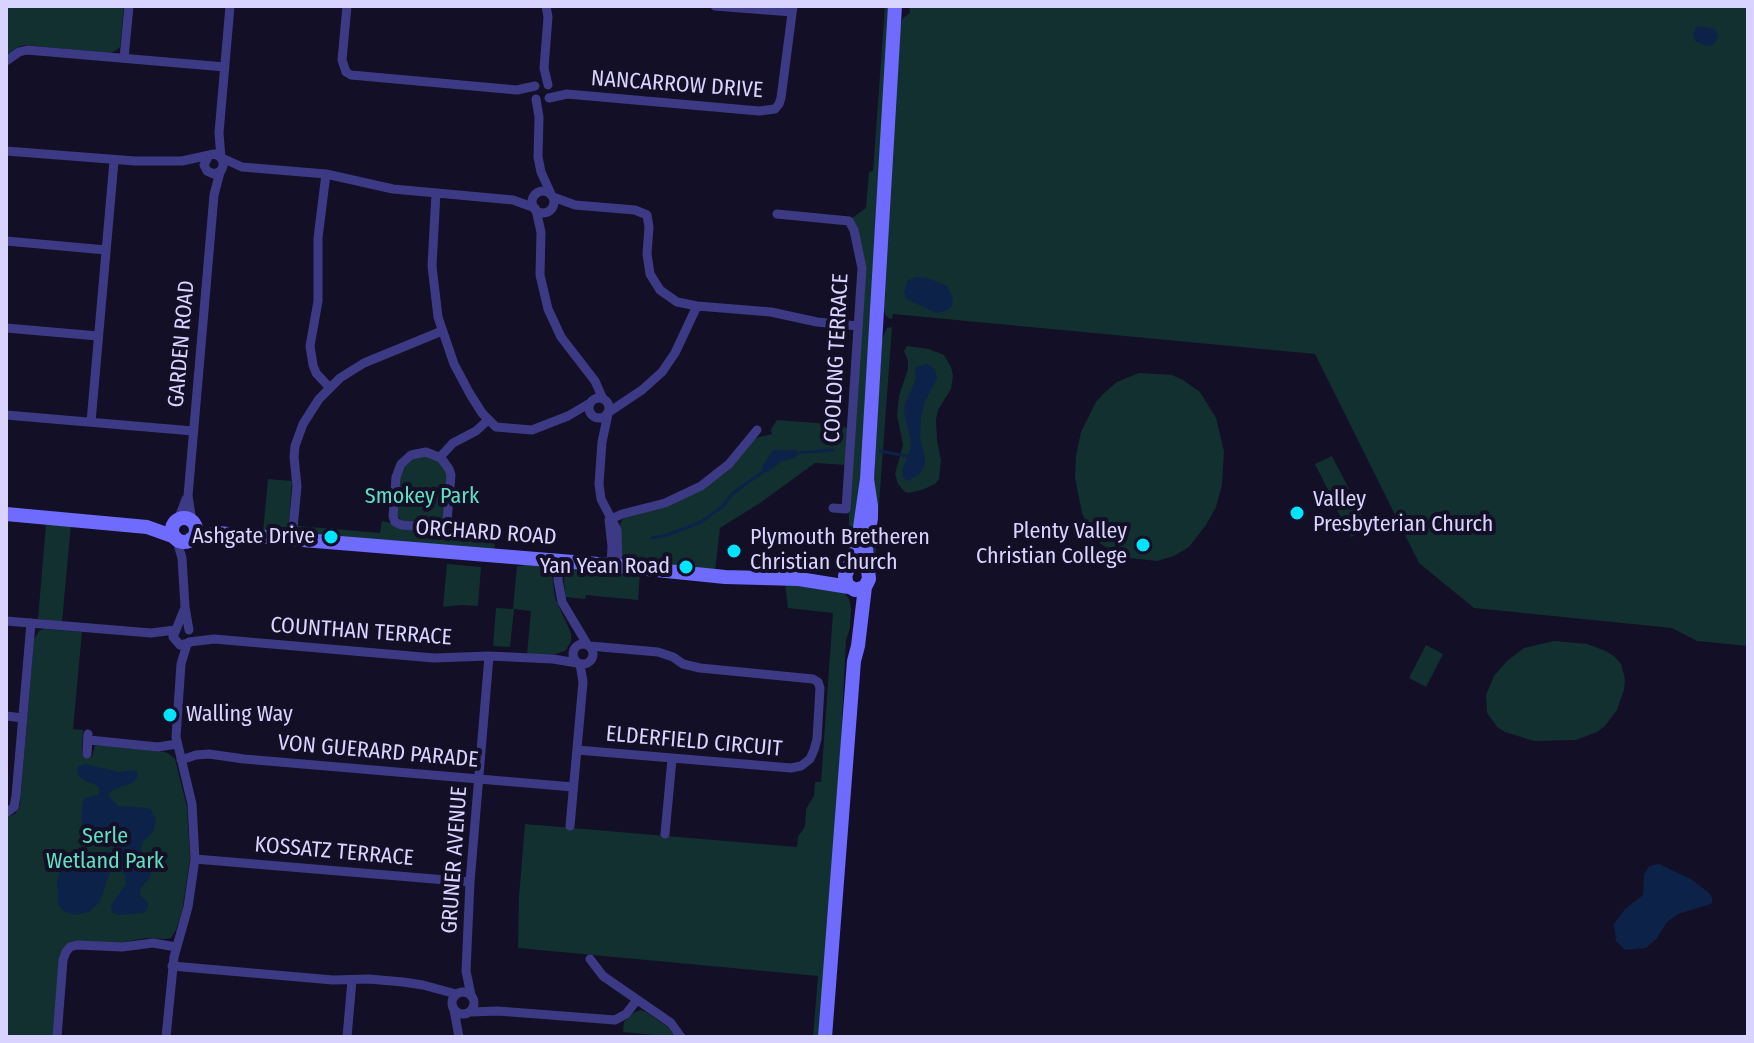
<!DOCTYPE html>
<style>
body{margin:0}
#map{position:relative;width:1754px;height:1043px;overflow:hidden;background:#130f26;font-family:"Fira Sans Condensed",sans-serif}
canvas{display:block}
.frame{position:absolute;inset:0;border:8px solid #d9d4ff;pointer-events:none}
</style>
<div id="map">
<canvas width="1754" height="1043"></canvas>
<div class="frame"></div>
</div>
<script>
const g = document.querySelector('canvas').getContext('2d');
g.lineJoin = 'round';
function paint(path, color) {
  g.fillStyle = color;
  g.fill(path, 'evenodd');
}
function shape(rows) {
  const path = new Path2D();
  for (const r of rows) {
    if (r.length === 3) {
      path.moveTo(r[0] + r[2], r[1]);
      path.arc(r[0], r[1], r[2], 0, 2 * Math.PI);
      continue;
    }
    path.moveTo(r[0], r[1]);
    for (let i = 2; i < r.length; i += 2) path.lineTo(r[i], r[i + 1]);
  }
  return path;
}
function stroke(path, color, width, dash) {
  g.strokeStyle = color;
  g.lineWidth = width;
  g.lineCap = dash ? 'butt' : 'round';
  g.setLineDash(dash || []);
  g.stroke(path);
}
function write(font, color, halo, rows, align = 'center') {
  g.font = font + ' "Fira Sans Condensed",sans-serif';
  g.lineWidth = 8;
  g.setLineDash([]);
  g.textBaseline = 'middle';
  g.strokeStyle = halo;
  g.fillStyle = color;
  for (const [text, x, y, turn = 0] of rows) {
    g.save();
    g.translate(x, y);
    g.rotate((+turn || 0) * Math.PI / 180);
    g.textAlign = isNaN(turn) ? turn : align;
    if (halo) g.strokeText(text, 0, 0);
    g.fillText(text, 0, 0);
    g.restore();
  }
}
const green = shape([
 [6,6,124,6,120,47,117,50,110,53,25,45,18,47,6,55],
 [885,6,889,6,869,362,856,538,849,538,849,514,865,276,857,227,852,218,866,208,869,172,873,171],
 [909,6,1748,6,1748,646,1697,641,1672,628,1474,608,1419,563,1315,354,893,314,892,319,888,318,885,314,883,304,900,25,903,18,910,13],
 [892,327,874,573,869,564,882,339,887,328],
 [907,346,929,349,944,355,951,367,953,376,951,389,938,410,936,420,937,440,941,461,939,479,935,484,922,490,908,493,905,492,898,484,895,474,903,445,897,415,899,396,908,369,908,361,904,351],
 [1139,373,1172,375,1183,380,1200,392,1216,418,1224,451,1222,485,1216,507,1206,525,1189,547,1174,556,1157,561,1121,557,1101,544,1090,531,1082,513,1075,478,1076,456,1081,432,1096,402,1103,394,1117,382],
 [777,420,842,425,848,429,846,465,815,463,760,503,720,528,715,571,627,561,625,560,622,554,620,524,624,517,673,504,702,489,729,469,756,438,772,434,771,429],
 [426,456,436,459,443,465,448,476,444,518,440,523,402,521,397,515,400,475,403,467,413,458],
 [1332,456,1349,489,1332,498,1315,464],
 [268,479,292,481,289,523,288,528,281,533,263,532],
 [1352,495,1368,529,1351,537,1334,504],
 [382,521,391,523,399,529,443,531,448,529,457,528,456,539,495,543,494,552,302,534,298,528,298,526,380,533],
 [46,524,71,524,62,622,38,619],
 [526,563,546,566,552,573,555,598,571,633,571,642,565,651,555,654,527,654,531,611,514,609,510,647,493,646,496,608,513,609,517,566,522,566],
 [447,564,481,567,478,606,461,605,443,607],
 [573,567,640,572,638,600,586,595,585,599,565,597,564,577,568,569],
 [785,583,844,592,849,599,851,608,850,628,846,640,839,780,819,1037,813,1037,818,976,518,948,519,897,525,824,797,847,798,837,805,826,806,809,814,796,815,782,821,782,833,613,788,608],
 [44,629,82,632,73,729,83,730,82,755,92,757,95,745,164,752,168,753,175,759,187,807,190,858,182,912,176,930,171,938,165,939,146,938,118,943,74,941,58,976,53,1037,6,1037,6,818,16,813,20,804,34,639,39,631],
 [1554,641,1587,644,1606,651,1615,657,1621,664,1625,679,1624,690,1617,710,1605,726,1597,732,1576,740,1534,741,1505,732,1497,727,1487,713,1486,695,1494,676,1507,661,1524,648],
 [1426,645,1443,654,1426,687,1409,678],
 [641,1010,646,1012,668,1027,676,1037,623,1032,624,1022,633,1013]
]);
const water = shape([
 [1699,26,1715,29,1718,37,1713,45,1706,46,1695,41,1693,34,1696,27],
 [916,277,927,278,947,286,953,298,952,307,946,311,937,313,906,299,904,293,907,281],
 [927,364,935,369,937,379,925,401,921,418,920,437,925,459,925,464,919,475,907,481,904,479,902,471,910,450,911,441,905,417,904,406,916,379,915,367],
 [773,450,796,450,797,455,795,458,782,461,768,472,762,473,762,467],
 [85,764,119,772,134,770,138,773,137,777,134,782,115,789,109,793,109,796,118,806,147,808,151,810,156,819,153,832,143,842,141,849,143,855,152,868,150,877,140,889,140,894,148,903,147,910,143,913,118,915,112,912,111,905,126,884,125,875,119,870,112,871,109,874,100,902,89,912,74,915,62,910,58,903,57,880,60,871,68,860,73,856,86,852,114,852,119,846,118,842,115,841,90,839,83,832,81,816,83,801,85,798,98,795,100,790,96,785,82,779,78,775,77,767],
 [1659,864,1691,879,1708,892,1712,897,1712,902,1711,904,1678,914,1667,922,1657,938,1646,948,1625,950,1616,941,1614,924,1625,909,1643,895,1644,875,1649,866]
]);
const stream = shape([
 [880,451,911,457],
 [797,453,833,450],
 [652,538,667,535,701,522,722,507,732,494,764,471]
]);
const street = shape([
 [347,6,342,60,346,72,351,75,517,90,535,86],
 [546,6,548,17,544,68,548,85],
 [715,6,792,12],
 [124,58,129,6],
 [6,61,19,52,27,50,225,67],
 [549,98,567,94,759,111,775,109,779,104,781,98,793,6],
 [536,99,539,117,538,157,541,172,551,194],
 [6,151,135,161,182,161,214,154,219,156,223,161,223,166,221,171,214,174,207,171,204,165,208,157],
 [221,158,219,133,230,6],
 [222,158,242,167,326,174,393,189,513,200,535,208],
 [326,174,318,238,318,301,310,346,313,365,316,373,329,387],
 [543,202,11],
 [436,193,432,266,438,317,454,364,470,394,482,413,496,427,532,430,568,416,590,403],
 [553,197,575,205,635,210,647,215,649,227,647,254,650,274,660,290,677,302,697,306,771,312,817,322,858,326],
 [536,210,541,232,540,275,548,309,561,337,595,381,603,399],
 [777,214,849,221,854,230,862,268,846,509,833,508],
 [6,241,106,250],
 [6,328,98,336],
 [599,408,10],
 [609,412,642,390,662,372,675,353,697,306],
 [608,414,602,442,599,484,601,499,617,530,618,566],
 [6,415,193,431],
 [91,422,114,161],
 [426,452,441,458,449,469,451,475,447,521,441,528,401,525,395,522,393,516,396,477,401,464,411,455,426,452],
 [440,457,453,443,476,431,488,420],
 [178,520,186,499],
 [609,520,622,514,665,503,701,486,729,464,757,430],
 [609,520,612,546,611,565],
 [192,521,188,496,214,195,220,172],
 [176,538,182,558,185,607,189,630],
 [292,539,297,486,294,457,295,446,303,424,319,399,340,378,364,363,442,331],
 [559,561,558,580,562,602,587,644],
 [184,610,173,637,180,645,189,643],
 [6,621,151,633,175,630],
 [189,642,214,639,434,658,489,656,553,659,577,663],
 [583,654,10],
 [6,716,23,718],
 [89,740,158,747,177,744],
 [577,750,791,768,801,766,810,759,814,750,817,739,820,688,818,682,813,679,700,668,683,664,673,657,658,652,590,646],
 [87,754,88,734],
 [181,760,196,755,209,754,244,759,573,787],
 [6,813,14,807,16,796,31,623],
 [570,826,583,682,580,664],
 [665,834,672,759],
 [195,859,470,882],
 [590,959,603,976,671,1023,681,1037],
 [172,966,333,980,369,979,403,982,423,985,456,994],
 [463,1003,11],
 [471,995,466,971,470,882,489,656],
 [454,1010,459,1037],
 [470,1012,498,1011,615,1020,626,1014,637,1000],
 [57,1037,63,960,66,952,70,947,77,945,122,947,153,943,176,947],
 [166,1037,174,957,188,907,195,859,192,804,176,737,181,664,187,644],
 [347,1037,352,980]
]);
const secondary = shape([
 [867,479,871,506,871,518,866,549,869,579,865,587,855,590,847,585,845,576,857,548,867,479,895,6],
 [6,514,147,527,175,537],
 [184,530,12],
 [191,539,217,533,598,564,725,577,799,579,849,587],
 [825,1037,854,661,858,646,865,587]
]);
const markers = [
 [1297,513,8,"#00e5ff"],
 [331,537,8,"#00e5ff"],
 [1143,545,8,"#00e5ff"],
 [734,551,8,"#00e5ff"],
 [686,567,8,"#00e5ff"],
 [170,715,8,"#00e5ff"]
];
const streetNames = [
 ["NANCARROW DRIVE",677,85,4],
 ["GARDEN ROAD",182,344,-85],
 ["COOLONG TERRACE",837,358,-87],
 ["ORCHARD ROAD",486,533,4],
 ["COUNTHAN TERRACE",361,632,4],
 ["ELDERFIELD CIRCUIT",694,742,5],
 ["VON GUERARD PARADE",378,752,5],
 ["KOSSATZ TERRACE",334,852,5],
 ["GRUNER AVENUE",455,860,-86]
];
const parkNames = [
 ["Smokey Park",422,497],
 ["Serle",105,837],
 ["Wetland Park",105,862]
];
const poiNames = [
 ["Valley",1313,500],
 ["Presbyterian Church",1313,525],
 ["Plenty Valley",1127,532,"right"],
 ["Christian College",1127,557,"right"],
 ["Ashgate Drive",315,537,"right"],
 ["Plymouth Bretheren",750,538],
 ["Christian Church",750,563],
 ["Yan Yean Road",670,567,"right"],
 ["Walling Way",186,715]
];
paint(green, '#12302f');
paint(water, '#0c2248');
stroke(stream, '#0c2248', 3);
stroke(street, '#3d3a85', 9);
stroke(secondary, '#6f6bff', 14);
for (const [x, y, r, color] of markers) {
  const dot = new Path2D();
  dot.arc(x, y, r, 0, 2 * Math.PI);
  g.fillStyle = color;
  g.fill(dot);
  stroke(dot, '#130f26', 3);
}
write('22px', '#d9d4ff', '#130f26', streetNames);
write('22px', '#5fe0c0', '#130f26', parkNames);
write('22px', '#d9d4ff', '#130f26', poiNames, 'left');
</script>
